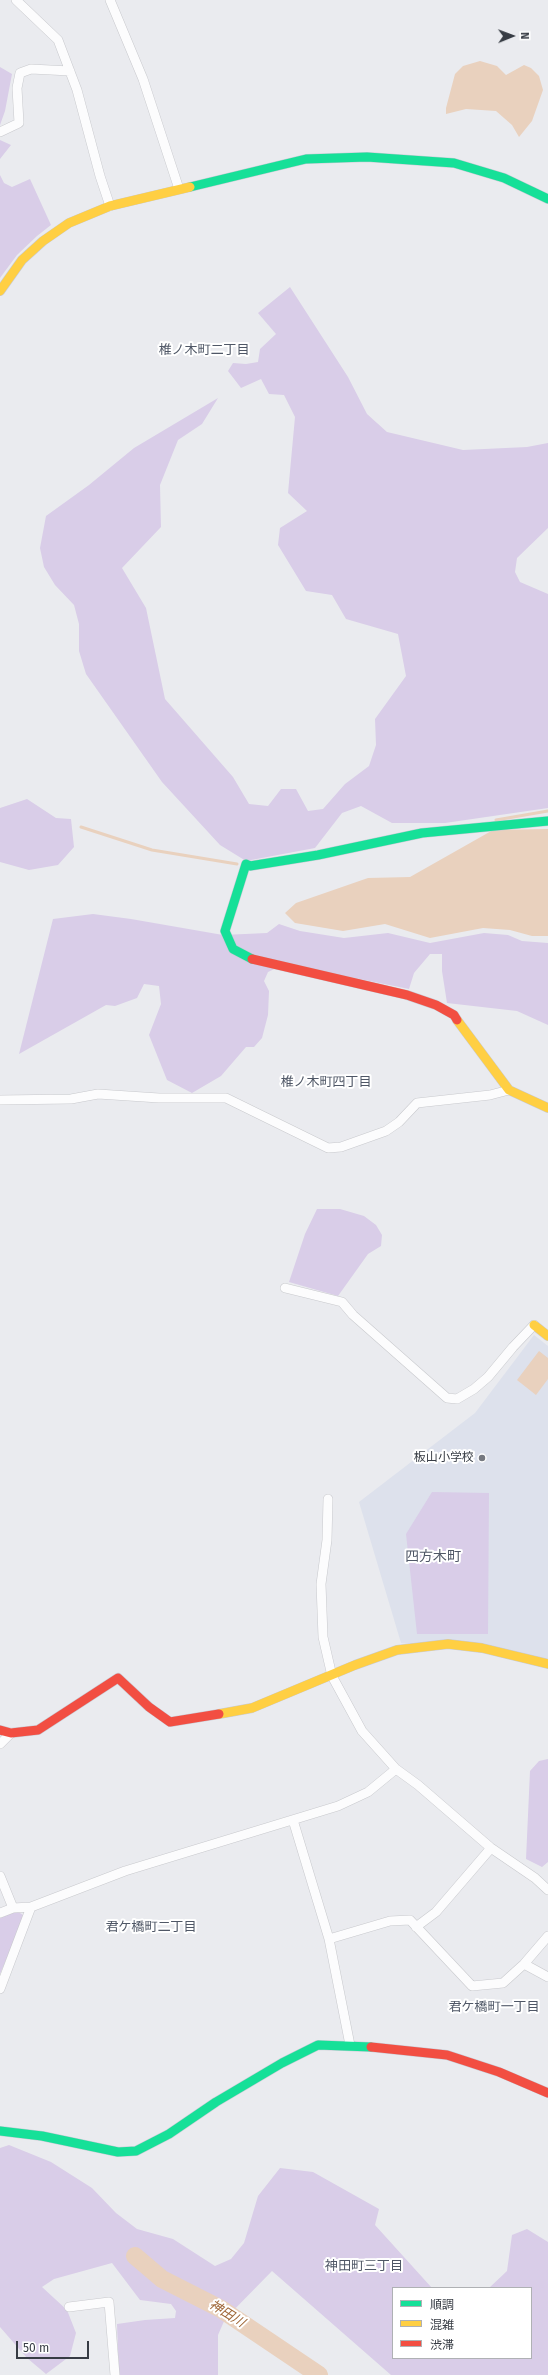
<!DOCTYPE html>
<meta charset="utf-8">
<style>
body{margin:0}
#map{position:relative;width:548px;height:2375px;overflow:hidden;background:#eaebef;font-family:"Fira Sans","Noto Sans JP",sans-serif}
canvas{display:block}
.legend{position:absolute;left:392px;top:2287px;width:140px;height:72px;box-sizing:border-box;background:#fff;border:1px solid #afb1b4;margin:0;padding:5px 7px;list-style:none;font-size:12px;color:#373c44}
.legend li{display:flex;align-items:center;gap:8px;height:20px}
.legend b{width:20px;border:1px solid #afb1b4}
.north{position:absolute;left:492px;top:16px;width:40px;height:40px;-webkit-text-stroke:3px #fff;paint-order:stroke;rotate:89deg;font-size:11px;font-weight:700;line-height:16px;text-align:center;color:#373c44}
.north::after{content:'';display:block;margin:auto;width:14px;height:18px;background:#373c44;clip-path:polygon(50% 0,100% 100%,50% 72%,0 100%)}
.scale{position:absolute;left:16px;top:2341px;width:73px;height:18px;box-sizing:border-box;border:2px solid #373c44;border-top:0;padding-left:5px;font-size:12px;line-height:14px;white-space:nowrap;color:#373c44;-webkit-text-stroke:3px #fff;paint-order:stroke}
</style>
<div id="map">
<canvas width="548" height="2375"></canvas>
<ul class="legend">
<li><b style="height:5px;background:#16e098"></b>順調</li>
<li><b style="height:5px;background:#ffcf43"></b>混雑</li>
<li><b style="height:5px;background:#f24e42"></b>渋滞</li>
</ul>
<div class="north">N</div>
<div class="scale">50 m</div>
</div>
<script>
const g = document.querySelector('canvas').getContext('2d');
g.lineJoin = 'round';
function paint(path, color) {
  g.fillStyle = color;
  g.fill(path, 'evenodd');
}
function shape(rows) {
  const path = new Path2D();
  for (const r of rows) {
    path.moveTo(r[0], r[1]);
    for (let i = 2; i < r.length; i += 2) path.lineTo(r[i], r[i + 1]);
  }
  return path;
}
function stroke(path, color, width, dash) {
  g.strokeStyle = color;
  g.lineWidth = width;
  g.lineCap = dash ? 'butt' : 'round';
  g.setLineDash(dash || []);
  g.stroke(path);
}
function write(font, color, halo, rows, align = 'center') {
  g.font = font + ' "Fira Sans","Noto Sans JP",sans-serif';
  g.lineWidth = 4;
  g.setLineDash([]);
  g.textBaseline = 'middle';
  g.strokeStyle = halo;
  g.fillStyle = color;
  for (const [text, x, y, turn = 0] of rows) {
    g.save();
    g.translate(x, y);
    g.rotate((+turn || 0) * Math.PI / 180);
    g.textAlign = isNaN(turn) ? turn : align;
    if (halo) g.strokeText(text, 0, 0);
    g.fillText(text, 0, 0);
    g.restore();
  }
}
const education = shape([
 [534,1335,548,1346,548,1659,401,1643,359,1502,475,1413]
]);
const green = shape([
 [0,67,12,74,5,111,0,125],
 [0,140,11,145,0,159,0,175,4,183,12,187,30,179,51,225,37,236,17,255,0,278],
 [290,287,348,377,367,414,387,432,463,450,527,447,548,443,548,528,517,558,515,572,520,582,548,594,548,808,445,823,392,823,361,806,342,813,315,848,246,861,220,845,162,782,86,674,79,651,79,624,74,605,55,585,44,567,40,548,46,516,89,485,134,448,218,398,202,424,178,440,160,485,161,527,122,568,146,608,165,699,233,777,249,804,268,806,281,789,296,789,308,811,323,809,345,784,369,766,376,745,375,719,406,676,398,634,346,619,332,595,306,591,278,545,280,528,307,511,288,493,295,417,284,395,269,394,261,379,241,388,228,371,233,363,246,364,258,362,260,349,276,334,258,313],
 [27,799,56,818,71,819,74,847,58,865,29,870,0,862,0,808],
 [93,914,131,919,223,935,267,933,279,924,300,931,344,938,388,933,430,943,484,933,508,935,522,941,548,943,548,1025,517,1011,447,1003,442,971,442,954,430,954,414,973,409,989,285,964,268,972,264,981,269,991,268,1015,262,1038,254,1047,246,1047,221,1076,192,1093,167,1080,149,1035,161,1004,159,986,144,984,137,998,115,1006,106,1005,19,1054,53,919],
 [317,1209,340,1209,364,1216,376,1225,382,1235,381,1246,368,1254,338,1296,289,1282,305,1234],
 [432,1492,489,1493,488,1634,417,1634,406,1534],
 [548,1759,548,1862,542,1867,526,1859,530,1771,539,1761],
 [17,1911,23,1915,21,1925,0,1974,0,1918],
 [9,2145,51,2162,92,2188,116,2213,137,2229,173,2239,215,2266,231,2259,244,2243,258,2196,280,2168,313,2172,379,2209,375,2225,432,2288,393,2288,393,2358,531,2358,531,2288,489,2288,507,2271,512,2235,527,2229,548,2242,548,2375,391,2375,272,2271,225,2319,218,2335,218,2375,119,2375,117,2324,145,2320,175,2318,176,2311,171,2304,140,2300,112,2263,54,2279,42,2287,67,2310,76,2333,70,2356,46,2374,27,2358,0,2327,0,2148]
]);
const water = shape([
 [480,61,497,66,506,75,524,65,531,68,539,76,543,90,532,121,519,137,512,125,496,111,466,109,446,114,446,108,455,74,463,66],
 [548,829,548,936,532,936,510,930,483,928,430,938,385,924,343,931,295,923,285,913,296,903,368,878,410,877,493,830],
 [539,1351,548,1358,548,1379,536,1395,517,1380]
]);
const stream = shape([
 [496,820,548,811],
 [81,827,152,850,237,864]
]);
const river = shape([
 [135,2256,162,2279,221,2309,319,2375]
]);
const street = shape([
 [16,0,58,40,77,90,100,176,110,206],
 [110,0,143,79,179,189],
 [0,132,19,123,17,88,20,73,31,69,70,71],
 [0,1100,71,1099,98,1094,159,1098,226,1098,328,1148,341,1147,386,1131,399,1122,417,1103,490,1095,509,1090],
 [285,1288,342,1302,353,1315,447,1398,457,1399,474,1389,488,1377,513,1347,534,1325],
 [328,1499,327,1540,321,1584,323,1637,332,1676,362,1731,396,1769,418,1785,491,1848,535,1878,548,1890],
 [0,1744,11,1733],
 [293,1820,329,1939,350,2045],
 [0,1876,13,1908],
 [0,1913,13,1908,31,1907,125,1871,338,1806,368,1792,396,1769],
 [416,1927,436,1912,491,1848],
 [329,1939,390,1921,410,1920,472,1986,503,1983,524,1964,548,1936],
 [524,1964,548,1977],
 [0,1989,31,1907],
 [69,2307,109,2302,115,2375]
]);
const fast = shape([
 [190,187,306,159,367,157,454,163,504,178,548,199],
 [252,959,233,949,225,931,246,864,250,866,318,855,422,833,548,821],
 [0,2131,42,2136,118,2152,136,2151,169,2134,216,2102,282,2063,318,2045,371,2047]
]);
const slow = shape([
 [0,291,22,260,43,241,69,223,110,206,190,187],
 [457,1020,509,1090,548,1108],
 [534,1325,548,1336],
 [219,1714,252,1708,355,1665,397,1650,448,1644,482,1648,548,1664]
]);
const jam = shape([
 [252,959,407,995,436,1005,454,1015,457,1020],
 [0,1730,11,1733,38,1730,118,1678,149,1707,170,1722,219,1714],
 [371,2047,447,2055,499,2072,548,2093]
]);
const markers = [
 [482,1458,4,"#767980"]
];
const poiNames = [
 ["板山小学校",474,1458]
];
const neighbourhoodNames = [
 ["椎ノ木町二丁目",204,350],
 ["椎ノ木町四丁目",326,1082],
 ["君ケ橋町二丁目",151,1927],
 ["君ケ橋町一丁目",494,2007],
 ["神田町三丁目",364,2266]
];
const waterNames = [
 ["神田川",227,2314,32]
];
const quarterNames = [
 ["四方木町",433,1557]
];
paint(education, '#dde1ec');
paint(green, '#d9cde8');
paint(water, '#e9d1be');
stroke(stream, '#e9d1be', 3);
stroke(river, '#e9d1be', 18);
stroke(street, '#c8c9cd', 10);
stroke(fast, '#c7cad4', 10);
stroke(slow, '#c7cad4', 10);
stroke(jam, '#c7cad4', 10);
stroke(street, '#fcfcfd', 9);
stroke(fast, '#16e098', 9);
stroke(slow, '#ffcf43', 9);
stroke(jam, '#f24e42', 9);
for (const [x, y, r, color] of markers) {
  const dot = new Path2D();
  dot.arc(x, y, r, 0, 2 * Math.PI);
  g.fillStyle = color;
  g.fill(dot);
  stroke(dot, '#fff', 1.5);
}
write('12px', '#373c44', '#fff', poiNames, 'right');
write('13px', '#4f5766', '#fff', neighbourhoodNames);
write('italic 13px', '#9f6738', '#fff', waterNames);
write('14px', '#4f5766', '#fff', quarterNames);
</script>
